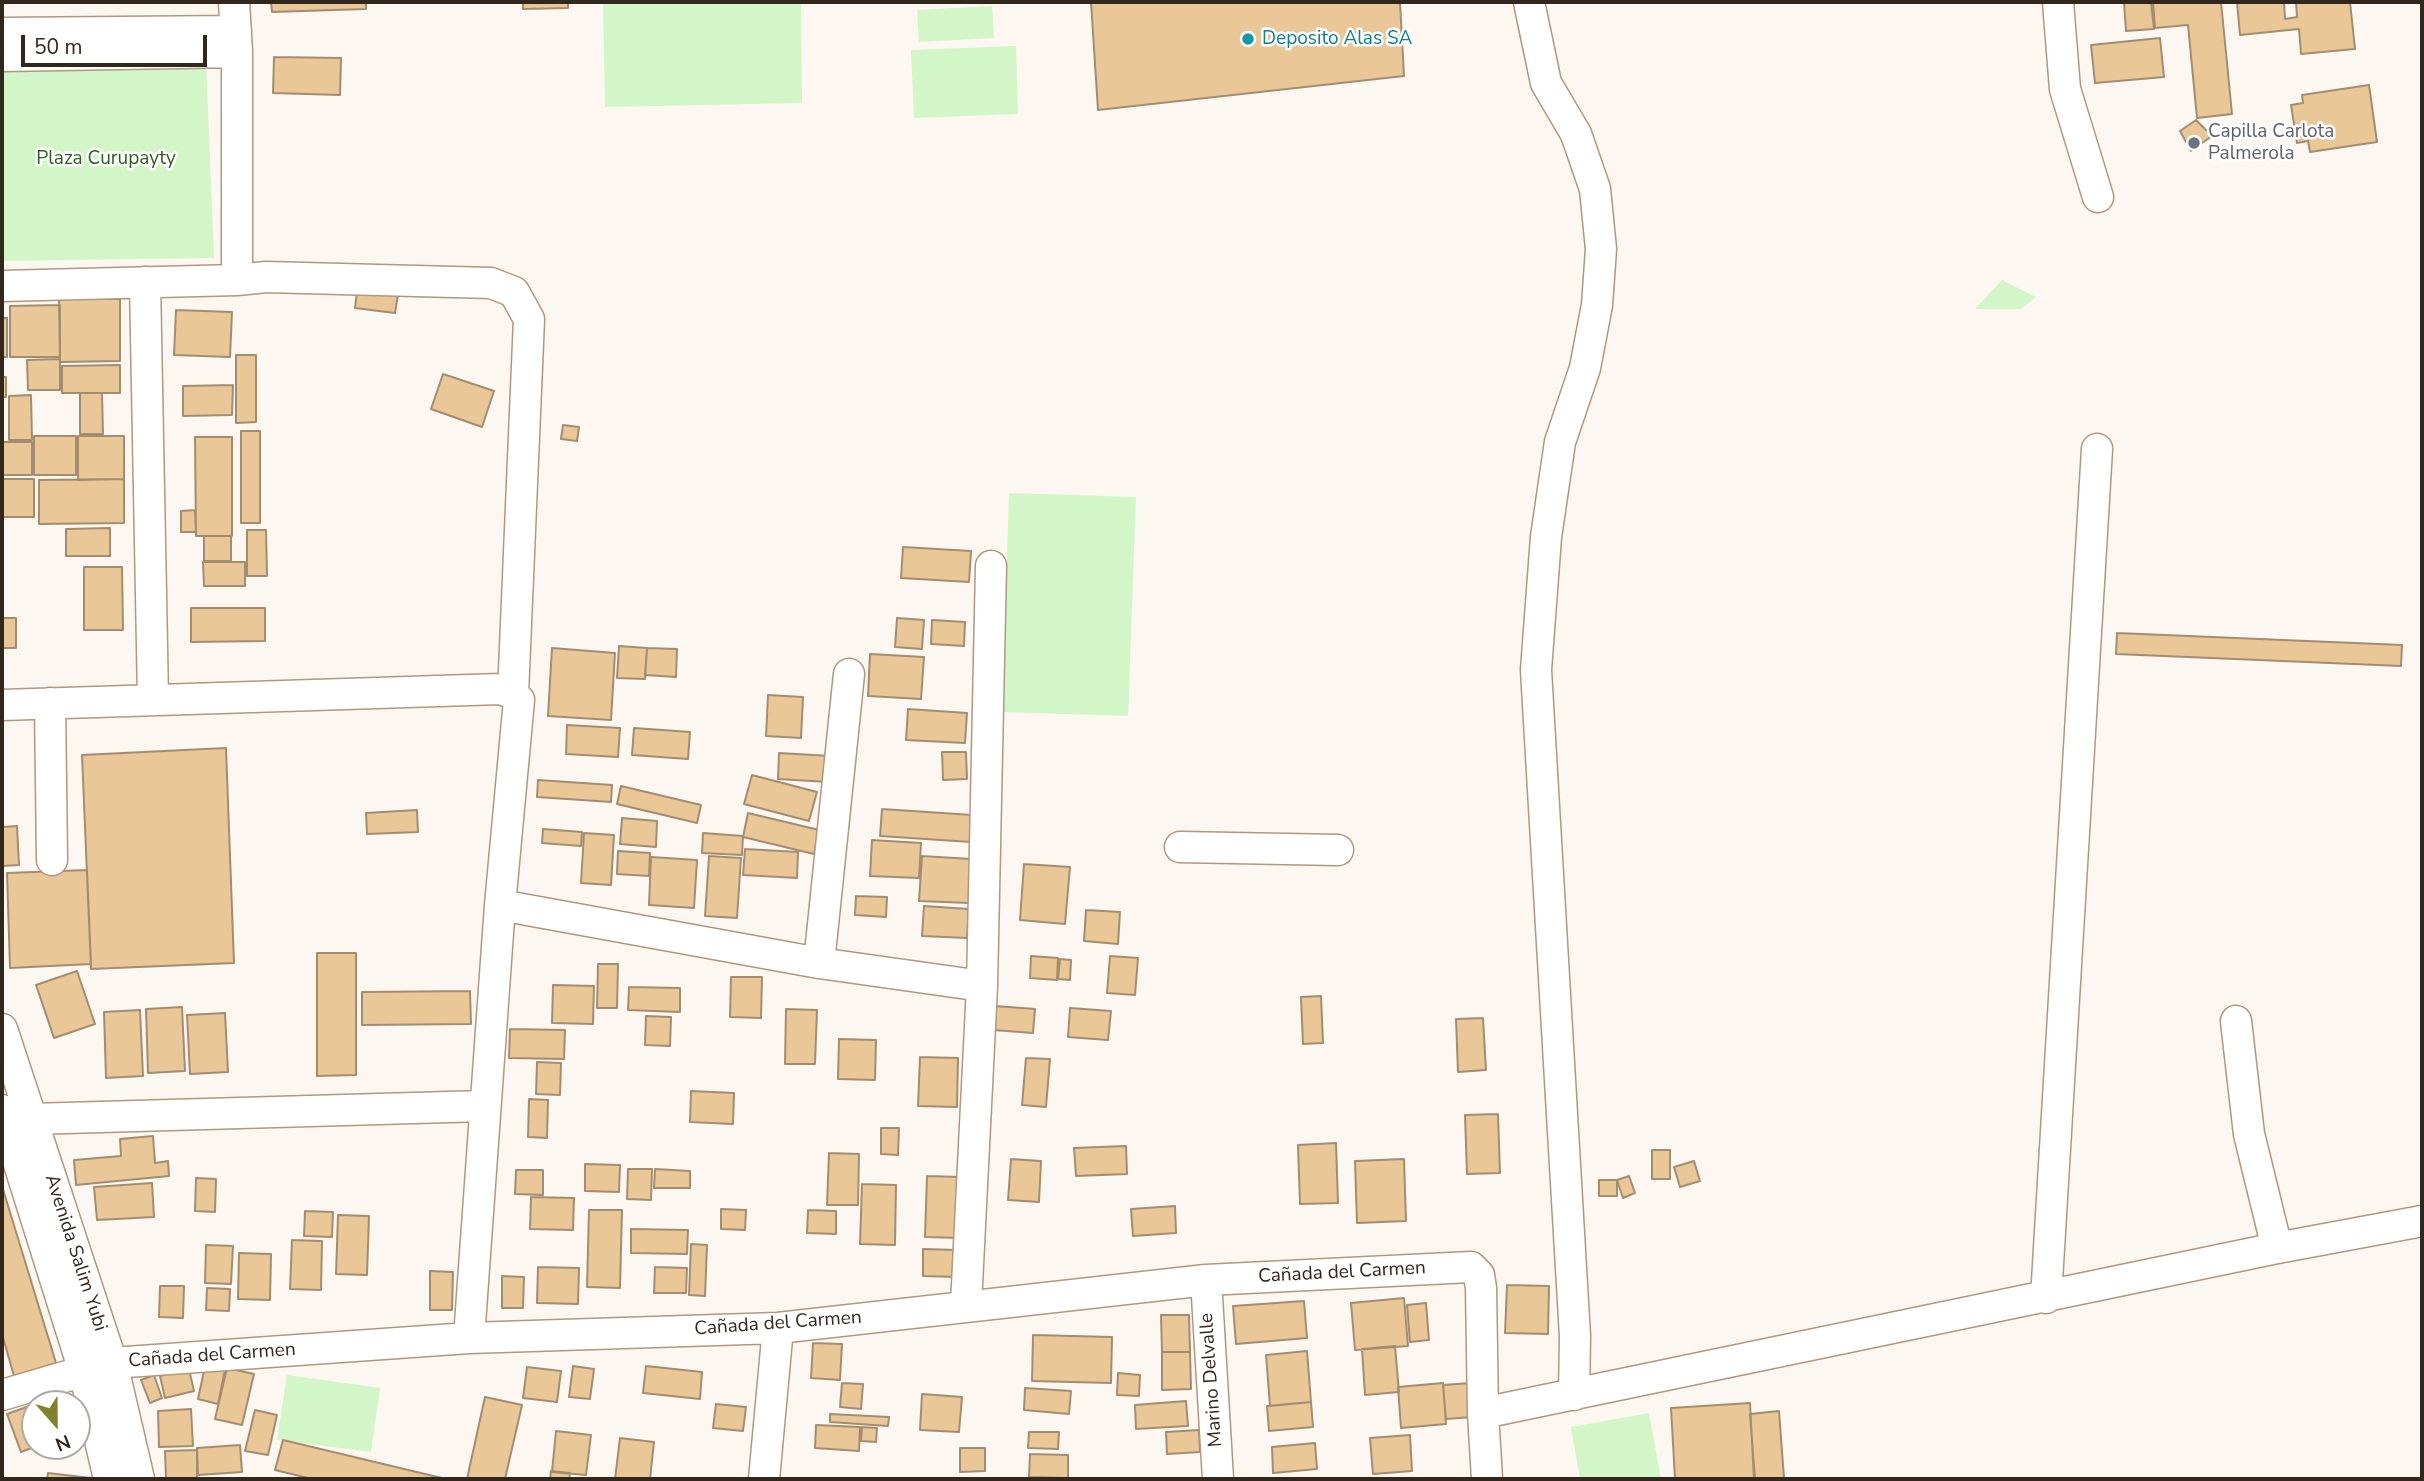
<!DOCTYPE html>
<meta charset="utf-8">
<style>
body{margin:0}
#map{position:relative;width:2424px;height:1481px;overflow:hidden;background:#fdf7f1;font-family:"Nunito Sans",sans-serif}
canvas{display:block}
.frame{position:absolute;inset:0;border:4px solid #31271d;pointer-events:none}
.north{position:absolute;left:21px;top:1390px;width:70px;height:70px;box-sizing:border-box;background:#fff;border:2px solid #ada9a5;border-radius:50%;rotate:159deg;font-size:19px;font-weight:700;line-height:28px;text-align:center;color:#31271d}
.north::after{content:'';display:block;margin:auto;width:24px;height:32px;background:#80812a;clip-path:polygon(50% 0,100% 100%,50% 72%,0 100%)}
.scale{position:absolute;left:21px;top:35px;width:186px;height:32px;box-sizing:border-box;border:4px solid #31271d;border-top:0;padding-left:9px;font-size:21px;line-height:24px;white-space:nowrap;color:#31271d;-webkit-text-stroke:5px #fff;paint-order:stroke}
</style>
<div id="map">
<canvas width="2424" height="1481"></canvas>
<div class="frame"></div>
<div class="north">N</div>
<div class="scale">50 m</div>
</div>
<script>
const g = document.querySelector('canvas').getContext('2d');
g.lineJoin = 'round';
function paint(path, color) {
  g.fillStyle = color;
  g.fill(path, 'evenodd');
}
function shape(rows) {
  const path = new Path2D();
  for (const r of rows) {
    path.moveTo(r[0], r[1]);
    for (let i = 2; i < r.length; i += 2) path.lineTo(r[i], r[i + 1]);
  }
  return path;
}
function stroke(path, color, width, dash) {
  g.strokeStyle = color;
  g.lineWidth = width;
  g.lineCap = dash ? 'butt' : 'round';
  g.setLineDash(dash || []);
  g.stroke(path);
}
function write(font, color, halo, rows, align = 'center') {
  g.font = font + ' "Nunito Sans",sans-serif';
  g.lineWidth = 5;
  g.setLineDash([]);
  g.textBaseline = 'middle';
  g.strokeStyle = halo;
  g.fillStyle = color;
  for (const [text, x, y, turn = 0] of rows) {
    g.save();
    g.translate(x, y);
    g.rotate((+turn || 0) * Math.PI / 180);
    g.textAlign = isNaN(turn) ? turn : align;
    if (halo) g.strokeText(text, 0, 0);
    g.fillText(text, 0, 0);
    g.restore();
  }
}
const green = shape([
 [603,2,801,2,802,103,605,107],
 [992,6,994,38,919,42,917,10],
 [1016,46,1018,114,914,118,911,50],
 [2,57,206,61,214,258,2,261],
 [2002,280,2036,297,2021,309,1975,309],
 [1009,493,1136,497,1128,716,1002,712],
 [287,1375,380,1388,371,1452,277,1440],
 [1649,1413,1661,1479,1580,1479,1571,1427]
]);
const building = shape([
 [271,2,366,2,366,9,272,12,271,2],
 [523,2,568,2,568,8,523,9,523,2],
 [1091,2,1400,2,1404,76,1098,110,1091,2],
 [2124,2,2151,2,2154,29,2126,31,2124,2],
 [2153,2,2221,2,2232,114,2197,118,2188,25,2155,28,2153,2],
 [2237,2,2284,2,2285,19,2297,17,2296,2,2350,2,2355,49,2301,54,2299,29,2240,35,2237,2],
 [2160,38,2164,77,2095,83,2091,45,2160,38],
 [274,57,341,58,340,95,273,93,274,57],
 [2369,85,2377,142,2310,152,2308,141,2297,143,2291,105,2303,103,2302,95,2369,85],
 [2196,120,2212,136,2191,151,2180,131,2196,120],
 [358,283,399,288,395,313,355,308,358,283],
 [59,299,120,299,120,361,60,362,59,299],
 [60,305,60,357,10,357,10,306,60,305],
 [176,310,232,312,230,357,174,355,176,310],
 [2,318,7,318,7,357,2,357,2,318],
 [236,355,256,355,256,422,236,423,236,355],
 [60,359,60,390,28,390,27,360,60,359],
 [120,365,120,393,62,393,62,366,120,365],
 [443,374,494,391,482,427,431,409,443,374],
 [2,377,6,377,6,397,2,397,2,377],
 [233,385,232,415,183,416,183,386,233,385],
 [80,393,102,393,103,434,80,434,80,393],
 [31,395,32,440,9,440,9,396,31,395],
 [563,425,579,427,577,441,561,439,563,425],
 [241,431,260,431,260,523,241,523,241,431],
 [34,436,76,436,76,475,34,475,34,436],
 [78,436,124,436,124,479,78,480,78,436],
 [195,437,232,437,232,536,196,536,195,437],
 [2,442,32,442,32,475,2,475,2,442],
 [2,479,34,479,34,517,2,517,2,479],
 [124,479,124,523,39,524,39,480,124,479],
 [195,510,196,532,181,532,181,511,195,510],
 [110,528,110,556,66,556,66,529,110,528],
 [247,530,266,530,267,576,247,576,247,530],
 [204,536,231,536,231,561,204,561,204,536],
 [903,547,971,551,969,582,901,578,903,547],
 [203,562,245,562,245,586,204,586,203,562],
 [84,567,122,567,123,630,84,630,84,567],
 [191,608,265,608,265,641,191,642,191,608],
 [2,618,16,618,16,648,2,648,2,618],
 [897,618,924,620,922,649,895,647,897,618],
 [932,620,965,622,964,646,931,644,932,620],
 [2117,633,2402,645,2401,666,2116,654,2117,633],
 [619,646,647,648,645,679,617,678,619,646],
 [552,648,615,653,611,720,548,716,552,648],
 [647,648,677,649,676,677,645,675,647,648],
 [870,654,924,657,921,699,868,696,870,654],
 [768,695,803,697,801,738,766,736,768,695],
 [908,709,967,713,965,743,906,740,908,709],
 [567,725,620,728,618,757,566,754,567,725],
 [634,728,690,732,688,759,632,755,634,728],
 [226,748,234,963,91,969,82,755,226,748],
 [942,752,966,752,967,779,943,780,942,752],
 [779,753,830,756,828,782,778,779,779,753],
 [752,775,817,792,809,821,744,804,752,775],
 [538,780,612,785,611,802,537,797,538,780],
 [621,786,701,805,697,823,617,804,621,786],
 [882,809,972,815,971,842,880,836,882,809],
 [417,810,418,832,367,834,366,813,417,810],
 [748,813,819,830,814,854,743,837,748,813],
 [622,818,657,821,656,847,620,844,622,818],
 [17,826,19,865,2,866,2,827,17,826],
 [543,829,582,832,581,846,542,843,543,829],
 [584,833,614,835,611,885,581,883,584,833],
 [703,833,743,836,742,855,702,853,703,833],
 [872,840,921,843,919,878,870,876,872,840],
 [745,849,798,852,797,878,743,875,745,849],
 [618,851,650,853,649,876,617,874,618,851],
 [709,856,741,858,737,918,705,916,709,856],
 [922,856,971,859,969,903,919,901,922,856],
 [651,857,697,860,694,908,649,905,651,857],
 [1024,864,1070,867,1065,924,1020,920,1024,864],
 [87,870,91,964,10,968,7,873,87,870],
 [856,896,887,897,886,917,855,915,856,896],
 [924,906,969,909,967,938,922,936,924,906],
 [1086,910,1120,912,1118,944,1084,941,1086,910],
 [317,953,356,953,356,1075,317,1076,317,953],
 [1031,956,1058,958,1057,980,1030,978,1031,956],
 [1110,956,1138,958,1135,995,1107,993,1110,956],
 [1060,959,1071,960,1070,980,1058,979,1060,959],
 [598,964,618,964,617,1008,597,1008,598,964],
 [77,971,95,1024,54,1038,36,985,77,971],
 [731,977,762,977,761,1018,730,1017,731,977],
 [553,985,594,986,593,1024,552,1023,553,985],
 [629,987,680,988,680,1012,628,1010,629,987],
 [470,991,471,1024,362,1025,362,992,470,991],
 [1321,996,1323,1043,1303,1044,1301,997,1321,996],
 [995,1006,1035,1009,1033,1033,993,1030,995,1006],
 [182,1007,185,1071,148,1073,146,1009,182,1007],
 [1070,1008,1111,1011,1108,1040,1068,1037,1070,1008],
 [786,1009,817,1010,815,1064,785,1064,786,1009],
 [140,1010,143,1076,106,1078,104,1012,140,1010],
 [225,1013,228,1072,190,1074,187,1015,225,1013],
 [646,1016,671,1017,670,1046,645,1045,646,1016],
 [1483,1018,1486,1070,1458,1072,1456,1019,1483,1018],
 [510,1029,565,1030,564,1059,509,1058,510,1029],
 [839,1039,876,1040,875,1080,838,1079,839,1039],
 [920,1057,958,1058,957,1107,918,1106,920,1057],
 [1026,1058,1050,1059,1046,1107,1022,1105,1026,1058],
 [537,1062,561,1063,560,1095,536,1094,537,1062],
 [691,1091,734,1093,733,1124,690,1122,691,1091],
 [529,1099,548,1100,547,1138,528,1137,529,1099],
 [1498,1114,1500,1173,1467,1174,1465,1115,1498,1114],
 [881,1128,899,1128,898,1155,881,1154,881,1128],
 [153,1136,155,1163,168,1161,169,1176,76,1185,74,1160,121,1156,120,1139,153,1136],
 [1336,1143,1338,1203,1300,1204,1298,1145,1336,1143],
 [1126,1146,1127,1174,1076,1176,1074,1148,1126,1146],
 [1652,1150,1670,1150,1670,1179,1652,1179,1652,1150],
 [829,1153,859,1154,858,1205,827,1205,829,1153],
 [1011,1159,1041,1161,1039,1202,1008,1200,1011,1159],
 [1404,1159,1406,1221,1357,1223,1355,1161,1404,1159],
 [1694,1161,1700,1181,1680,1187,1674,1167,1694,1161],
 [585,1164,620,1165,619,1192,585,1191,585,1164],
 [628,1169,652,1169,651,1200,627,1199,628,1169],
 [655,1169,690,1171,690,1188,654,1188,655,1169],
 [516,1170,543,1170,543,1195,515,1194,516,1170],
 [927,1176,961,1177,960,1238,925,1237,927,1176],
 [1629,1176,1635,1193,1623,1198,1617,1180,1629,1176],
 [196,1178,216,1179,215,1212,195,1211,196,1178],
 [1599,1180,1617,1180,1617,1196,1599,1196,1599,1180],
 [152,1183,154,1217,97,1220,94,1187,152,1183],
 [862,1184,896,1185,895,1245,860,1244,862,1184],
 [2,1186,56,1363,14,1376,2,1334,2,1186],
 [531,1197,574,1198,573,1230,530,1229,531,1197],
 [1175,1206,1176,1233,1133,1236,1131,1209,1175,1206],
 [721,1209,746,1210,745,1230,721,1229,721,1209],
 [589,1210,622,1210,620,1288,587,1287,589,1210],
 [808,1210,836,1211,836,1234,807,1233,808,1210],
 [305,1211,333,1212,332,1237,304,1236,305,1211],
 [338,1215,369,1216,367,1275,336,1274,338,1215],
 [631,1229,688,1230,687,1254,631,1253,631,1229],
 [292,1240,322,1241,321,1290,290,1289,292,1240],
 [691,1244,707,1245,705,1296,689,1295,691,1244],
 [206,1245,233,1246,231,1284,205,1283,206,1245],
 [923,1249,958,1250,957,1277,923,1276,923,1249],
 [239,1253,271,1254,270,1300,238,1299,239,1253],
 [538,1267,579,1268,578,1304,537,1303,538,1267],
 [655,1267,687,1268,686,1293,654,1293,655,1267],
 [430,1271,453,1272,452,1310,430,1310,430,1271],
 [502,1276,524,1277,523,1308,502,1308,502,1276],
 [1507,1285,1549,1286,1548,1334,1505,1333,1507,1285],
 [160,1286,184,1286,183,1318,159,1317,160,1286],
 [207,1288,230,1289,229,1311,206,1310,207,1288],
 [1404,1298,1408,1346,1355,1350,1351,1303,1404,1298],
 [1304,1301,1307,1338,1236,1344,1233,1306,1304,1301],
 [1426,1303,1429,1340,1410,1342,1407,1305,1426,1303],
 [1161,1315,1189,1315,1190,1352,1162,1352,1161,1315],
 [1033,1335,1112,1337,1111,1383,1032,1381,1033,1335],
 [813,1343,842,1344,840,1380,811,1378,813,1343],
 [1395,1346,1399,1392,1365,1395,1362,1349,1395,1346],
 [1307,1351,1311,1402,1270,1406,1266,1355,1307,1351],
 [1162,1352,1190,1352,1191,1389,1162,1390,1162,1352],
 [205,1366,225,1370,218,1404,198,1399,205,1366],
 [573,1366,594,1369,590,1399,569,1397,573,1366],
 [646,1366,702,1372,700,1399,643,1393,646,1366],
 [527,1367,561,1371,557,1402,523,1398,527,1367],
 [227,1368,254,1374,242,1425,215,1419,227,1368],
 [189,1369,194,1391,165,1398,160,1376,189,1369],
 [1118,1373,1140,1375,1139,1396,1117,1395,1118,1373],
 [154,1375,162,1398,150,1403,141,1380,154,1375],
 [842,1383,863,1384,861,1409,840,1407,842,1383],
 [1443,1383,1446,1424,1401,1428,1398,1387,1443,1383],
 [1470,1383,1473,1417,1446,1419,1443,1385,1470,1383],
 [1025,1388,1071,1391,1069,1414,1024,1410,1025,1388],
 [67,1393,71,1404,36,1404,67,1393],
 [922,1394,962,1397,959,1432,920,1430,922,1394],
 [485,1397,522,1405,505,1479,467,1479,485,1397],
 [1186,1401,1188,1426,1136,1429,1135,1405,1186,1401],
 [1311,1402,1313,1427,1269,1431,1267,1406,1311,1402],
 [1750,1403,1754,1479,1675,1479,1671,1408,1750,1403],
 [35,1404,35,1446,37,1446,21,1452,7,1414,35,1404],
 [716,1404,746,1407,743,1431,713,1428,716,1404],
 [191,1409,193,1446,159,1447,158,1411,191,1409],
 [255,1410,277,1415,268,1455,245,1451,255,1410],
 [1779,1411,1784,1478,1755,1479,1750,1414,1779,1411],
 [830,1414,889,1417,888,1426,830,1422,830,1414],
 [816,1425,860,1427,859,1451,815,1448,816,1425],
 [862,1427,877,1428,876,1442,861,1441,862,1427],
 [1199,1430,1200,1452,1167,1454,1166,1432,1199,1430],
 [556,1431,591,1435,586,1475,552,1472,556,1431],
 [1029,1432,1059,1432,1058,1449,1028,1448,1029,1432],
 [1410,1435,1412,1471,1373,1474,1370,1438,1410,1435],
 [620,1438,654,1442,650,1479,615,1479,620,1438],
 [283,1440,446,1479,312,1479,275,1470,283,1440],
 [1315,1443,1317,1469,1273,1473,1272,1447,1315,1443],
 [240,1445,242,1472,198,1475,197,1448,240,1445],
 [960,1448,985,1448,985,1471,960,1472,960,1448],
 [197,1450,197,1479,166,1479,165,1451,197,1450],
 [1030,1454,1068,1455,1068,1478,1029,1477,1030,1454],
 [551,1471,570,1473,569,1479,550,1479,551,1471],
 [48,1473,91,1478,91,1479,47,1479,48,1473]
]);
const minor = shape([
 [234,2,237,52,237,280],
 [1529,2,1546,83,1576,134,1595,189,1601,249,1597,305,1585,368,1560,442,1546,537,1536,670,1575,1336,1574,1395],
 [2058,2,2065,89,2098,197],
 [2,33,236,31],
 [2,56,237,52],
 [145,282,153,699],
 [2,286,237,280,266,277,491,283,514,292,529,319,513,694],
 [50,703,52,860],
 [2,705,501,689,513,694,519,700,500,905,469,1338],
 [1180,847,1338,850],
 [500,905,819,963,982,986],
 [819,963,849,674],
 [2236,1021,2249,1134,2277,1248],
 [2,1029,112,1363,139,1479],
 [2,1110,84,1371,109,1479],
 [31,1119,484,1106],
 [1206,1280,1218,1479],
 [2046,1298,2097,449],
 [966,1305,982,986,991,566],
 [2,1395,112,1363,469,1338,778,1328,1206,1280,1471,1267,1479,1275,1481,1288,1483,1413,1487,1479],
 [1483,1413,2277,1248,2422,1221],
 [764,1479,778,1328]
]);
const markers = [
 [1248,39,7,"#0f9aa8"],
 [2194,143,7,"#6b7280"]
];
const cultureNames = [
 ["Deposito Alas SA",1262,39]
];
const worshipNames = [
 ["Capilla Carlota",2208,132],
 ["Palmerola",2208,154]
];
const parkNames = [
 ["Plaza Curupayty",106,159]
];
const streetNames = [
 ["Avenida Salim Yubi",75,1253,72],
 ["Cañada del Carmen",1342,1273,-3],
 ["Cañada del Carmen",778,1324,-4],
 ["Cañada del Carmen",212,1356,-4],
 ["Marino Delvalle",1212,1380,-94]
];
paint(green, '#d2f6c7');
paint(building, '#eac797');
stroke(building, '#a38d71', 2);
stroke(minor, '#b2977e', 33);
stroke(minor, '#fff', 30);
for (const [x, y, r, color] of markers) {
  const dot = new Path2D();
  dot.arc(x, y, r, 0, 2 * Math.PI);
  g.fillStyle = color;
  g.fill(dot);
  stroke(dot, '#fff', 2.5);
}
write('19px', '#0d838f', '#fff', cultureNames, 'left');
write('19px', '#5b616d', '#fff', worshipNames, 'left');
write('19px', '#305d20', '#fff', parkNames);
write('19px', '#31271d', '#fff', streetNames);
</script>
